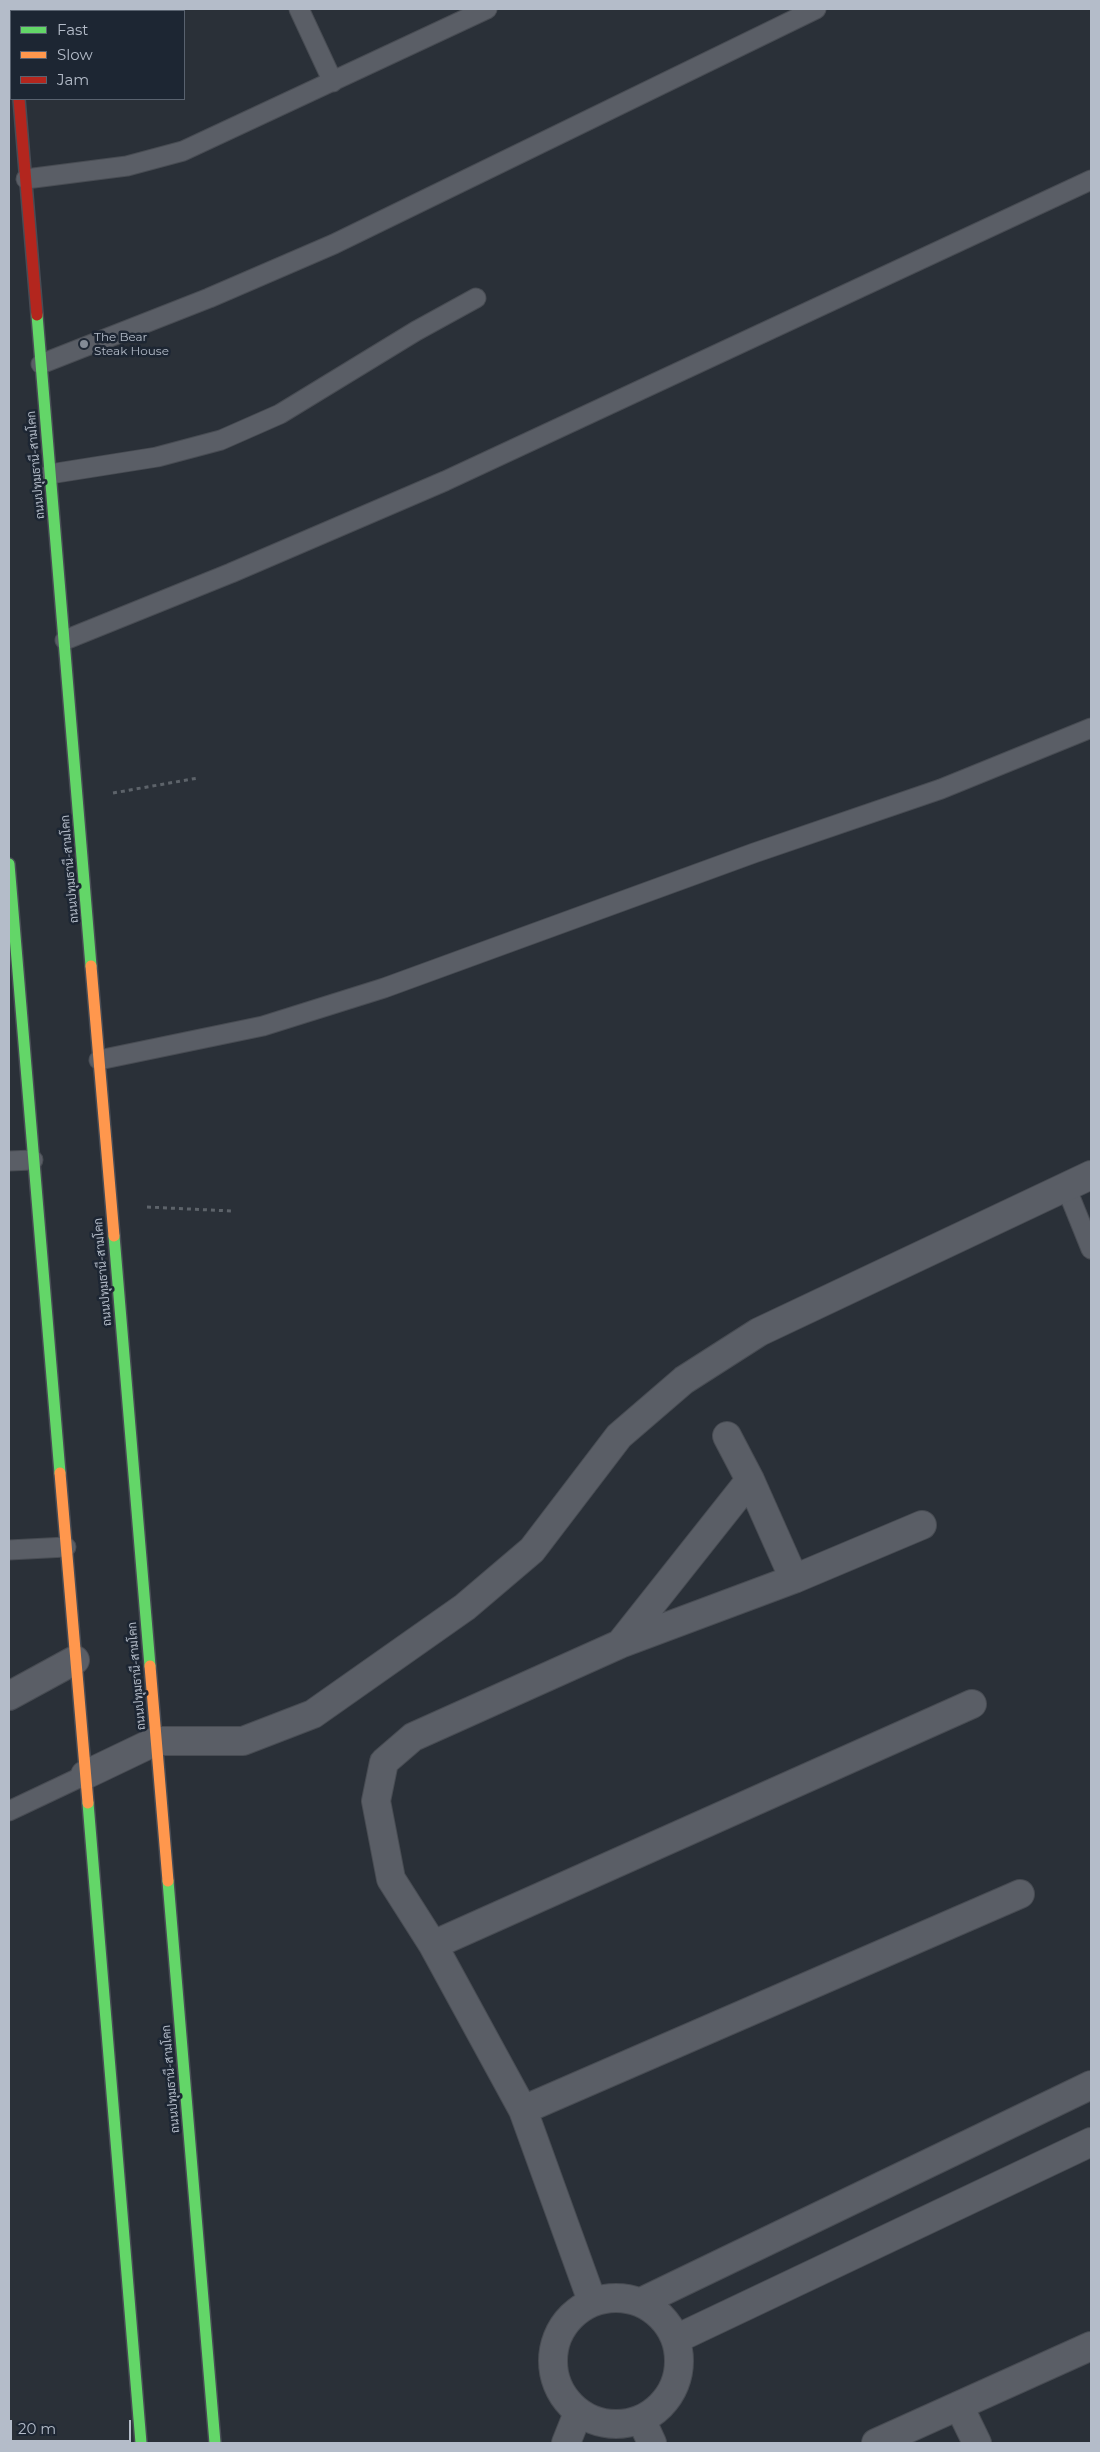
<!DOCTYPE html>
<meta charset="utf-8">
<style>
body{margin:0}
#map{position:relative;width:1100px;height:2452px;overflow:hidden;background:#2a3038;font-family:Montserrat,sans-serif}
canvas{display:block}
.frame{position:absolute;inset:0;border:10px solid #b4bcc9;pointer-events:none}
.legend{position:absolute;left:10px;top:10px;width:175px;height:90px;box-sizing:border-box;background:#1d2633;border:1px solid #59626f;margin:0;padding:6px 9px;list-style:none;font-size:15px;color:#b4bcc9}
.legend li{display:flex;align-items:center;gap:10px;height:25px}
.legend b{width:25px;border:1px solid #59626f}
.scale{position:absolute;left:10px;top:2420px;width:121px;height:22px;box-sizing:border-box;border:2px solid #b4bcc9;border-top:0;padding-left:6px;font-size:15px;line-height:18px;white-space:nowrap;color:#b4bcc9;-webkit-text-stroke:4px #1d2633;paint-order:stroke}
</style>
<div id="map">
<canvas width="1100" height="2452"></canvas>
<div class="frame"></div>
<ul class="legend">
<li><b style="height:6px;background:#63d668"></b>Fast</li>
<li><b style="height:6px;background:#ff974d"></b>Slow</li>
<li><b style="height:6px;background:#b3261e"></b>Jam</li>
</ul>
<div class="scale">20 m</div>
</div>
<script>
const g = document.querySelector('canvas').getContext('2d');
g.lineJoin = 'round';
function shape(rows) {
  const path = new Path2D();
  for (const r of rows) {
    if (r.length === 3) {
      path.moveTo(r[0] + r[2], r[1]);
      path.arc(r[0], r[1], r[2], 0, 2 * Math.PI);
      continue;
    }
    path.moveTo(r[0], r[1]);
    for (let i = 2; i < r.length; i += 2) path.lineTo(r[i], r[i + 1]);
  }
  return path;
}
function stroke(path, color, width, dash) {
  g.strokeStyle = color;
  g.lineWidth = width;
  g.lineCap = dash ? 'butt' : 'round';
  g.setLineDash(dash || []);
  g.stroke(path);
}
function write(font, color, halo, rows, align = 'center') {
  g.font = font + ' Montserrat,Sarabun,sans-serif';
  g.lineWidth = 5;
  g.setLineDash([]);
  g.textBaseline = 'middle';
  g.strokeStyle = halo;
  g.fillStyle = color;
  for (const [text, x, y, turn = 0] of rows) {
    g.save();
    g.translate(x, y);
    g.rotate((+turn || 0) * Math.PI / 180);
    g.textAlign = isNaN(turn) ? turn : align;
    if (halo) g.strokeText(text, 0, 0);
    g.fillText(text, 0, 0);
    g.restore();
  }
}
const path = shape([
 [113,793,198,778],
 [147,1207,232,1211]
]);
const lane = shape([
 [299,9,333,82],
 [26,179,127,166,183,151,487,9],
 [41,364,209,298,334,244,816,9],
 [50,474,157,457,221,440,280,414,416,331,476,298],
 [65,640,231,573,445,481,1091,180],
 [99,1060,263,1026,384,988,754,853,941,789,1091,728],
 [9,1161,33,1160],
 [1066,1187,1091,1249],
 [9,1550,66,1547],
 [9,1811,85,1775]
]);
const street = shape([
 [727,1436,750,1480,794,1579],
 [620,1644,750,1480],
 [9,1696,75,1660],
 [85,1775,156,1741,243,1741,313,1714,465,1607,532,1550,619,1436,684,1380,759,1332,1091,1175],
 [433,1945,972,1704],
 [523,2110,1020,1894],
 [616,2361,63],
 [592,2301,523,2110,433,1945,391,1879,376,1801,384,1762,413,1737,620,1644,794,1579,922,1525],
 [641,2302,1091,2085],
 [676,2339,1091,2142],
 [959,2406,977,2443],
 [641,2419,652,2443],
 [566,2443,578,2413],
 [876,2443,1091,2346]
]);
const fast = shape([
 [12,9,12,11],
 [37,315,91,966],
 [9,864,60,1473],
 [114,1236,150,1666],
 [88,1803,141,2443],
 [168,1881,215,2443]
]);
const slow = shape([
 [91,966,114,1236],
 [60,1473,88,1803],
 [150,1666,168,1881]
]);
const jam = shape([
 [19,99,37,315]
]);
const markers = [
 [84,344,5,"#848b96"]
];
const poiNames = [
 ["The Bear",94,337],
 ["Steak House",94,351]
];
const streetNames = [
 ["ถนนปทุมธานี-สามโคก",36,465,-95],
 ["ถนนปทุมธานี-สามโคก",70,869,-95],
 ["ถนนปทุมธานี-สามโคก",103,1272,-95],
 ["ถนนปทุมธานี-สามโคก",137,1676,-95],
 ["ถนนปทุมธานี-สามโคก",171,2079,-95]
];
stroke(lane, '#484c53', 21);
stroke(street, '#484c53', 30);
stroke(fast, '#484c55', 14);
stroke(slow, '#484c55', 14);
stroke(jam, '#484c55', 14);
stroke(path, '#5d636a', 3, [4, 4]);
stroke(lane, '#5a5e66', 19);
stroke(street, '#5a5e66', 28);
stroke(fast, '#63d668', 11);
stroke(slow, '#ff974d', 11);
stroke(jam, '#b3261e', 11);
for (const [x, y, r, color] of markers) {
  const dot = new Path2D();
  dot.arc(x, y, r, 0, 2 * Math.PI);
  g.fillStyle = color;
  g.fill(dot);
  stroke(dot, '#1d2633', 2);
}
write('12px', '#b4bcc9', '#1d2633', poiNames, 'left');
write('12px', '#b4bcc9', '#1d2633', streetNames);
</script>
